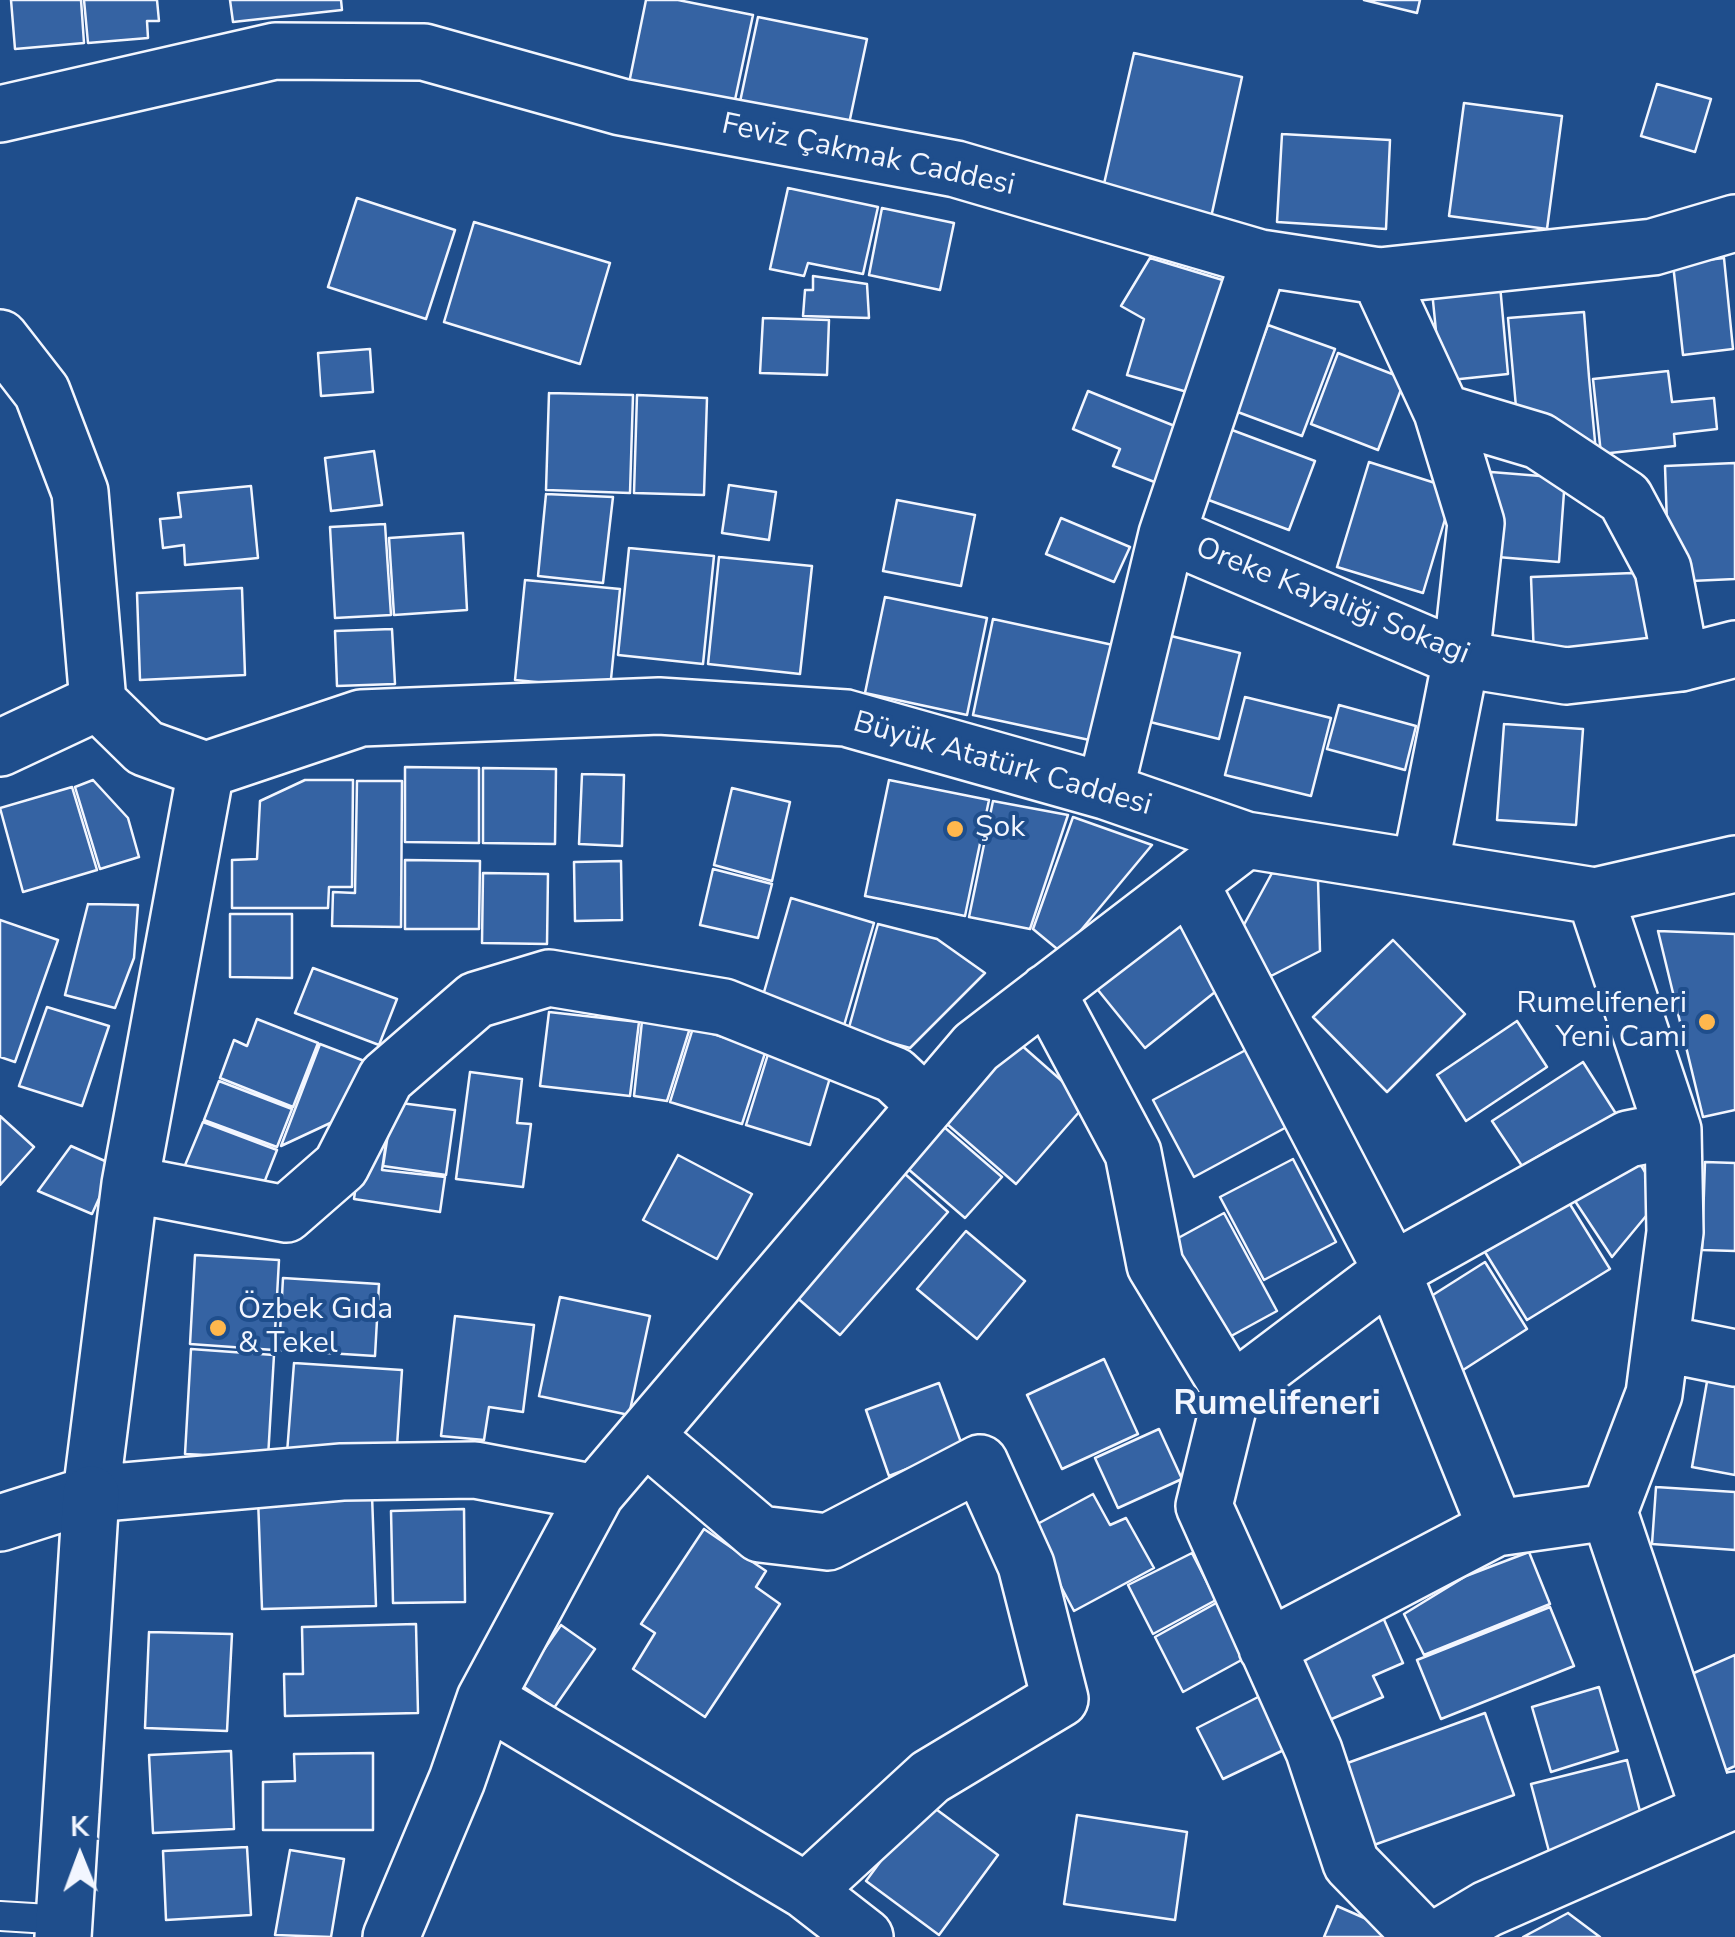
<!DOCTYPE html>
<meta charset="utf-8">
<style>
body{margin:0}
#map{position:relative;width:1735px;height:1937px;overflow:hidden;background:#1f4e8c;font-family:"Nunito Sans",sans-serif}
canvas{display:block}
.north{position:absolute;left:30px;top:1807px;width:100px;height:100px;-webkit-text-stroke:8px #1f4e8c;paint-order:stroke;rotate:359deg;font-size:28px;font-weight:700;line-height:40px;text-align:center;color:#f2f6ff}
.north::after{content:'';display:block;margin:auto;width:35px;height:45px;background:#f2f6ff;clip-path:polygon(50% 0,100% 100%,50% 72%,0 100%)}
</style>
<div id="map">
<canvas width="1735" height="1937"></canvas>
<div class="north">K</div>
</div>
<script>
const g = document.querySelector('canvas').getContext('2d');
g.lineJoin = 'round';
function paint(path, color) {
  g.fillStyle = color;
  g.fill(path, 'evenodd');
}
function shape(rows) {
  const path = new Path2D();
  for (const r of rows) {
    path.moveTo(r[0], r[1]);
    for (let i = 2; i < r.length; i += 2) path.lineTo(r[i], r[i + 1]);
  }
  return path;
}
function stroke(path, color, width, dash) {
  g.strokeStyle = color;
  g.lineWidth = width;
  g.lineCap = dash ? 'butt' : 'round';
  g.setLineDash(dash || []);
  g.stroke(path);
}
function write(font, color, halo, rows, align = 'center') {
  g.font = font + ' "Nunito Sans",sans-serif';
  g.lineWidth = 8;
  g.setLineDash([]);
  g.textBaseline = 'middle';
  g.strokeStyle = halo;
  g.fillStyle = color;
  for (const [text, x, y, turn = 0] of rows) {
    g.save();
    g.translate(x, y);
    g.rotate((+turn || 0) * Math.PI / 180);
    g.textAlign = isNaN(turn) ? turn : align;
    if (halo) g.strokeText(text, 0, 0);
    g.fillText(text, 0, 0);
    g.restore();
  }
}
const building = shape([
 [11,0,81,0,84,43,15,49,11,0],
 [84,0,157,0,159,21,147,21,148,38,88,43,84,0],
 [230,0,341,0,342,10,233,22,230,0],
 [646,0,678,0,753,15,732,114,627,93,646,0],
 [1364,0,1420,0,1417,13,1364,0],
 [758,17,867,39,846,138,737,116,758,17],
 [1134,53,1242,77,1210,222,1101,197,1134,53],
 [1657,84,1711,99,1695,152,1641,136,1657,84],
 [1464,103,1562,116,1547,229,1449,216,1464,103],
 [1282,134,1390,140,1386,229,1277,222,1282,134],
 [788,188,878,207,863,274,808,263,804,276,770,269,788,188],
 [357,198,455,230,426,319,328,287,357,198],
 [882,208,954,223,940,290,869,275,882,208],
 [474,222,610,263,580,364,444,322,474,222],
 [1150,258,1239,285,1205,397,1127,375,1144,319,1121,306,1150,258],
 [1724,258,1733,349,1683,355,1673,264,1724,258],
 [813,276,867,284,869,318,803,316,805,290,813,290,813,276],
 [1500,285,1508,374,1441,381,1432,291,1500,285],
 [1584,312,1589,377,1596,452,1516,407,1508,318,1584,312],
 [763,318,829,320,827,375,760,373,763,318],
 [1268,325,1335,349,1302,436,1235,411,1268,325],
 [370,349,373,392,321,396,318,353,370,349],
 [1338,353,1405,379,1378,450,1311,424,1338,353],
 [1668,371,1672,402,1714,398,1717,429,1674,434,1675,446,1601,454,1593,379,1668,371],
 [1088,391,1192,433,1170,488,1113,466,1120,449,1073,429,1088,391],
 [549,393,633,395,630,493,546,490,549,393],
 [637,395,707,398,704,495,634,493,637,395],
 [1232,430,1315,461,1289,530,1206,499,1232,430],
 [374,451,382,505,331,511,325,458,374,451],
 [1369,462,1454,489,1423,593,1337,567,1369,462],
 [1735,463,1735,579,1669,582,1665,466,1735,463],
 [1491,472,1565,478,1559,562,1485,556,1491,472],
 [729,485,776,492,769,540,722,533,729,485],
 [251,486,258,558,185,565,184,545,163,548,160,519,181,517,178,493,251,486],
 [546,494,613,497,603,583,538,576,546,494],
 [897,500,975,515,961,586,883,571,897,500],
 [1061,518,1130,547,1114,582,1046,554,1061,518],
 [385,524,391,615,335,618,330,527,385,524],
 [463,533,467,610,394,615,389,538,463,533],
 [629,548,714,556,703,664,618,655,629,548],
 [719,557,812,566,800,674,708,664,719,557],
 [1633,573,1653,595,1656,654,1534,658,1531,577,1633,573],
 [525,580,620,589,610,689,515,680,525,580],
 [242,588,245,675,140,680,137,593,242,588],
 [885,597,987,618,967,715,865,693,885,597],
 [993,619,1113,645,1094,741,973,715,993,619],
 [392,629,395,684,337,686,335,631,392,629],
 [1163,634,1240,653,1219,739,1142,720,1163,634],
 [1245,697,1331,718,1311,796,1225,775,1245,697],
 [1339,705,1416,726,1405,770,1327,749,1339,705],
 [1504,724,1583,729,1576,825,1497,820,1504,724],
 [405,767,479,768,479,843,405,842,405,767],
 [483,768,556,769,555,844,483,843,483,768],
 [582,774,624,775,622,846,579,844,582,774],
 [93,780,128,818,139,857,100,869,75,787,93,780],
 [305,780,353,780,352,887,329,887,328,908,232,908,232,860,257,859,260,801,305,780],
 [889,780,989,800,965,916,865,896,889,780],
 [357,781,402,781,401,927,332,926,333,892,355,893,357,781],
 [72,787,97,870,23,892,0,808,72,787],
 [732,788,790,802,772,881,714,865,732,788],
 [993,801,1068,815,1030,929,969,917,993,801],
 [1073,817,1152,845,1062,953,1033,929,1073,817],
 [405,860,480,861,479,929,405,929,405,860],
 [621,861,622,920,575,921,574,862,621,861],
 [713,869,772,884,758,938,700,925,713,869],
 [483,873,548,874,547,944,482,943,483,873],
 [1272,873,1318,879,1320,951,1271,976,1240,932,1272,873],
 [791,898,874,923,843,1029,760,1006,791,898],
 [88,904,138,905,134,958,115,1008,65,995,88,904],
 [1174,910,1230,980,1145,1048,1089,979,1174,910],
 [230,914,292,914,292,978,230,977,230,914],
 [0,920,58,940,15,1062,0,1057,0,920],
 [878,924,937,939,985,973,910,1048,848,1031,878,924],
 [1658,931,1735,934,1735,1110,1703,1117,1658,931],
 [1393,940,1465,1014,1387,1092,1313,1017,1393,940],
 [313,968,397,999,379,1045,295,1013,313,968],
 [47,1007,109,1026,82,1106,19,1086,47,1007],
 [549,1012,639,1022,630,1096,540,1086,549,1012],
 [257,1019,318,1043,293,1107,220,1078,234,1040,247,1046,257,1019],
 [642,1021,690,1028,667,1101,634,1096,642,1021],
 [1517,1021,1547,1067,1466,1121,1437,1075,1517,1021],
 [693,1028,766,1050,742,1124,670,1102,693,1028],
 [1011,1036,1087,1103,1016,1184,939,1117,1011,1036],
 [320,1044,367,1062,341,1118,281,1146,320,1044],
 [1255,1045,1296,1122,1194,1177,1153,1100,1255,1045],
 [769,1051,832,1071,810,1145,746,1125,769,1051],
 [1583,1062,1620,1120,1568,1153,1561,1143,1522,1166,1492,1121,1583,1062],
 [470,1072,522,1079,517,1123,531,1124,523,1187,456,1179,470,1072],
 [219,1081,292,1109,277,1147,204,1120,219,1081],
 [393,1102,455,1110,446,1175,383,1166,393,1102],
 [0,1116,34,1147,0,1185,0,1116],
 [936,1120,1002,1177,965,1218,900,1162,936,1120],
 [203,1122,277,1150,262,1188,183,1170,203,1122],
 [362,1140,386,1143,382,1170,445,1177,440,1212,354,1199,362,1140],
 [71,1146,114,1165,92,1214,38,1191,71,1146],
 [1634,1154,1661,1198,1612,1257,1571,1195,1634,1154],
 [678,1155,752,1194,717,1259,643,1220,678,1155],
 [1293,1159,1336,1242,1264,1280,1220,1197,1293,1159],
 [1705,1162,1735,1163,1735,1251,1702,1250,1705,1162],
 [896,1166,948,1212,840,1335,787,1289,896,1166],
 [1568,1201,1610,1269,1527,1320,1485,1252,1568,1201],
 [1224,1213,1277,1311,1222,1341,1169,1243,1224,1213],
 [966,1231,1025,1281,977,1339,917,1289,966,1231],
 [195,1255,279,1260,274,1350,190,1344,195,1255],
 [1485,1262,1527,1329,1460,1372,1417,1305,1485,1262],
 [283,1278,379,1284,375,1356,279,1350,283,1278],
 [560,1297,650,1316,629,1415,539,1396,560,1297],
 [455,1316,534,1325,523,1412,489,1407,484,1440,441,1436,455,1316],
 [191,1349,274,1355,268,1458,185,1454,191,1349],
 [1104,1359,1138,1434,1062,1469,1027,1395,1104,1359],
 [294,1363,402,1370,396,1461,287,1453,294,1363],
 [1708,1376,1735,1381,1735,1475,1692,1467,1708,1376],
 [939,1383,968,1461,912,1467,889,1476,866,1410,939,1383],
 [1159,1429,1182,1479,1118,1508,1095,1458,1159,1429],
 [1656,1487,1735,1492,1735,1550,1652,1544,1656,1487],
 [1093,1494,1110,1525,1126,1518,1154,1568,1074,1611,1030,1528,1093,1494],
 [372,1495,376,1606,262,1609,258,1498,372,1495],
 [464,1509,465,1602,393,1603,391,1511,464,1509],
 [704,1529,766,1571,756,1587,780,1604,705,1717,633,1669,655,1633,641,1624,704,1529],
 [1529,1552,1550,1604,1424,1655,1404,1614,1466,1576,1529,1552],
 [1192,1553,1216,1600,1153,1634,1128,1585,1192,1553],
 [1218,1602,1247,1657,1183,1692,1155,1637,1218,1602],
 [1550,1607,1574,1666,1441,1719,1417,1660,1550,1607],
 [1382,1615,1403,1663,1373,1676,1383,1697,1327,1721,1297,1652,1382,1615],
 [416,1624,418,1713,285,1716,284,1674,303,1674,302,1627,416,1624],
 [561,1625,595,1649,554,1708,520,1684,561,1625],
 [149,1632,232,1634,227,1731,145,1728,149,1632],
 [1735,1655,1735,1766,1720,1773,1678,1680,1735,1655],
 [1599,1687,1618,1751,1551,1772,1532,1707,1599,1687],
 [1264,1694,1290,1747,1223,1779,1197,1728,1264,1694],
 [1485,1713,1514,1795,1371,1846,1342,1765,1485,1713],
 [231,1751,234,1829,153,1833,149,1755,231,1751],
 [373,1753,373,1830,263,1830,263,1782,295,1781,294,1754,373,1753],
 [1627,1760,1646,1835,1551,1859,1531,1784,1627,1760],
 [925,1801,998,1855,939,1935,866,1881,925,1801],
 [1077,1815,1187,1832,1175,1920,1064,1904,1077,1815],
 [247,1847,251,1915,166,1920,163,1851,247,1847],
 [290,1850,344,1859,331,1937,275,1935,290,1850],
 [1337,1906,1405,1936,1405,1937,1324,1937,1337,1906],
 [1568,1913,1600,1937,1523,1937,1568,1913]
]);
const service = shape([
 [0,1916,65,1920]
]);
const minor = shape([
 [0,114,275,51,424,52,621,107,956,169,1260,258,1379,276,1653,247,1735,223],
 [1379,276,1442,412,1476,523,1461,659,1420,867],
 [0,338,42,392,80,492,98,702],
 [1442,412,1539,441,1625,498,1663,569,1681,663],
 [1167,534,1461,659,1566,676,1681,663,1735,649],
 [0,748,98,702],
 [206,770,361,718,659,706,846,718,1105,791,1246,840,1595,896,1735,864],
 [1105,791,1167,534,1260,258],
 [1190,883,1392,1271,1496,1528],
 [1595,896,1673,1130,1675,1232,1654,1394,1609,1512,1709,1809],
 [1047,992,1133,1153,1155,1265,1232,1392,1204,1506,1314,1751,1351,1863,1423,1937],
 [130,1184,286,1214,341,1166,386,1078,476,1000,549,978,724,1007,894,1075,926,1105],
 [1661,1343,1735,1358],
 [1232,1392,1392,1271,1628,1139,1673,1130],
 [645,1436,760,1534,828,1542,980,1463,1026,1565,1060,1699,930,1777,806,1891],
 [91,1494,130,1184,206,770,145,748,98,702],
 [0,1523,91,1494,342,1472,475,1470,596,1493],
 [1267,1648,1496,1528,1609,1512],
 [485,1699,806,1891,865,1937],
 [391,1937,457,1780,485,1699,596,1493,976,1047,1246,840],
 [1440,1937,1487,1909,1735,1800]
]);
const tertiary = shape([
 [63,1937,91,1494]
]);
const markers = [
 [955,829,10,"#ffb74d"],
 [1707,1022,10,"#ffb74d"],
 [218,1328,10,"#ffb74d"]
];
const streetNames = [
 ["Feviz Çakmak Caddesi",868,156,12],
 ["Oreke Kayaliği Sokagi",1332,602,22],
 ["Büyük Atatürk Caddesi",1002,765,16]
];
const poiNames = [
 ["Şok",975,829],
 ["Rumelifeneri",1687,1005,"right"],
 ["Yeni Cami",1687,1039,"right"],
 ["Özbek Gıda",238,1311],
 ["& Tekel",238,1345]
];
const quarterNames = [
 ["Rumelifeneri",1277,1406]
];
paint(building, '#3563a3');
stroke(building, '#f2f6ff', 2.5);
stroke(service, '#f2f6ff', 32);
stroke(minor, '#f2f6ff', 60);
stroke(tertiary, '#f2f6ff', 60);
stroke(service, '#1f4e8c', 28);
stroke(minor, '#1f4e8c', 55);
stroke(tertiary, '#1f4e8c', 55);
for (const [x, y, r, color] of markers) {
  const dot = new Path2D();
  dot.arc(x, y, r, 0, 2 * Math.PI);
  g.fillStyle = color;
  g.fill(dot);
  stroke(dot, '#1f4e8c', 4);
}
write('30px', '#f2f6ff', '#1f4e8c', streetNames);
write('30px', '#f2f6ff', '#1f4e8c', poiNames, 'left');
write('bold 35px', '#f2f6ff', '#1f4e8c', quarterNames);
</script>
